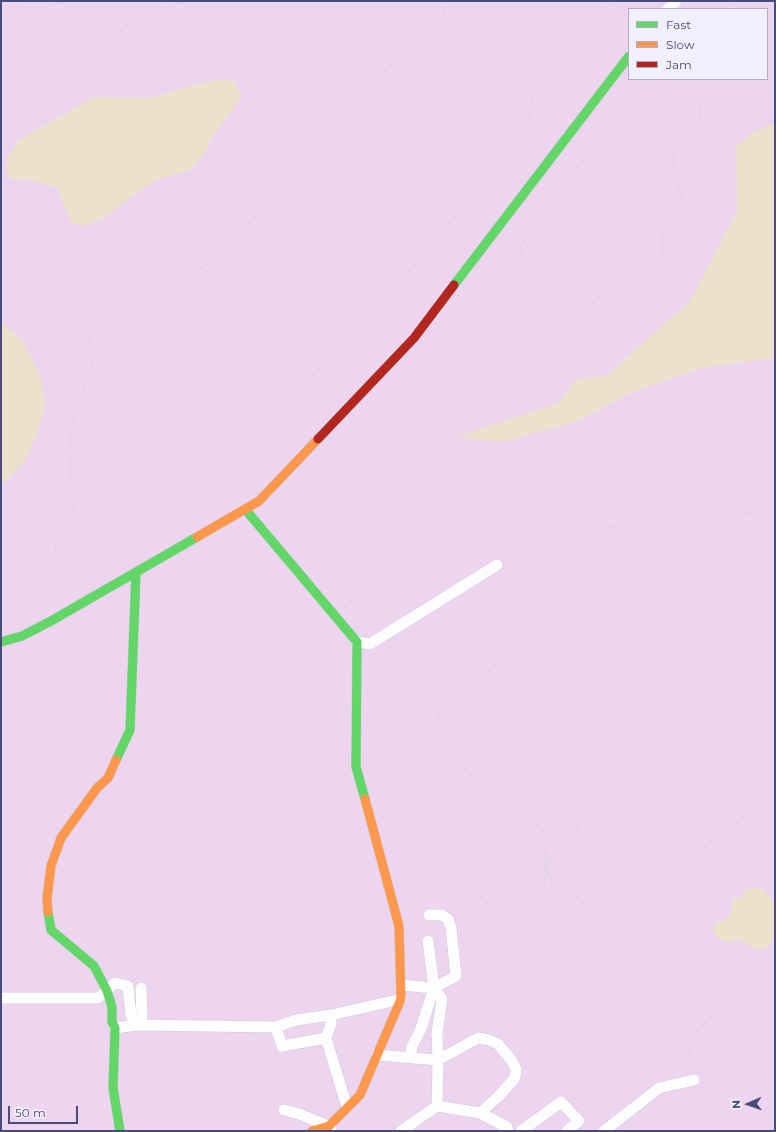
<!DOCTYPE html>
<style>
body{margin:0}
#map{position:relative;width:776px;height:1132px;overflow:hidden;background:#efecf9;font-family:Montserrat,sans-serif}
canvas{display:block}
.frame{position:absolute;inset:0;border:2px solid #484b7c;pointer-events:none}
.legend{position:absolute;left:628px;top:8px;width:140px;height:72px;box-sizing:border-box;background:#f2f0ff;border:1px solid #aeaecb;margin:0;padding:5px 7px;list-style:none;font-size:12px;color:#484b7c}
.legend li{display:flex;align-items:center;gap:8px;height:20px}
.legend b{width:20px;border:1px solid #aeaecb}
.north{position:absolute;left:728px;top:1084px;width:40px;height:40px;-webkit-text-stroke:3px #f2f0ff;paint-order:stroke;rotate:268deg;font-size:11px;font-weight:700;line-height:16px;text-align:center;color:#484b7c}
.north::after{content:'';display:block;margin:auto;width:14px;height:18px;background:#484b7c;clip-path:polygon(50% 0,100% 100%,50% 72%,0 100%)}
.scale{position:absolute;left:8px;top:1106px;width:70px;height:18px;box-sizing:border-box;border:2px solid #484b7c;border-top:0;padding-left:5px;font-size:12px;line-height:14px;white-space:nowrap;color:#484b7c;-webkit-text-stroke:3px #f2f0ff;paint-order:stroke}
</style>
<div id="map">
<canvas width="776" height="1132"></canvas>
<div class="frame"></div>
<ul class="legend">
<li><b style="height:5px;background:#63d668"></b>Fast</li>
<li><b style="height:5px;background:#ff974d"></b>Slow</li>
<li><b style="height:5px;background:#b3261e"></b>Jam</li>
</ul>
<div class="north">N</div>
<div class="scale">50 m</div>
</div>
<script>
const g = document.querySelector('canvas').getContext('2d');
g.lineJoin = 'round';
function paint(path, color) {
  g.fillStyle = color;
  g.fill(path, 'evenodd');
}
function shape(rows) {
  const path = new Path2D();
  for (const r of rows) {
    path.moveTo(r[0], r[1]);
    for (let i = 2; i < r.length; i += 2) path.lineTo(r[i], r[i + 1]);
  }
  return path;
}
function stroke(path, color, width, dash) {
  g.strokeStyle = color;
  g.lineWidth = width;
  g.lineCap = dash ? 'butt' : 'round';
  g.setLineDash(dash || []);
  g.stroke(path);
}
const green = shape([
 [1,1,775,1,775,1131,1,1131],
 [629,9,767,9,767,79,629,79]
]);
const water = shape([
 [232,79,242,96,211,139,203,156,188,171,157,179,131,197,108,215,85,226,71,223,58,188,27,179,10,179,6,169,9,155,19,140,94,97,148,98,214,80],
 [775,123,775,358,700,368,628,394,575,422,502,442,455,437,559,403,575,380,607,375,690,301,737,211,736,146,754,131],
 [1,322,22,340,41,377,45,407,37,433,26,460,5,482,1,483],
 [761,887,772,899,775,900,775,938,766,948,762,949,754,948,738,939,727,943,715,935,713,928,717,923,728,918,732,911,732,900,736,897,740,900,744,896,742,890]
]);
const path = shape([
 [734,9,737,1],
 [1,16,28,8,45,7,68,1],
 [643,79,625,96,613,119,596,133,583,162,568,175,552,209,533,224,521,247,521,259,531,286,539,294,575,313,586,313,593,306,597,299,605,292,627,290,650,281,663,268,664,263,662,246,664,232,680,208,681,195,674,171,673,159,676,151,694,133,698,121,701,108,701,91,706,79],
 [1,94,27,78,59,66,80,55,104,41,145,13,177,5,186,1],
 [1,260,26,261,43,266,69,284,81,290,96,294,109,295,135,293,157,287,207,265,225,250,247,227,273,195,284,185,305,157,330,128,342,122,374,81,404,54,431,39,438,28,445,14,445,1],
 [28,262,39,276,74,302,87,316,92,369,73,418,70,444,73,516,55,548,57,561,62,571,74,577,81,590],
 [775,396,759,396,707,406,691,413,675,426,664,427,641,424,626,427,611,434,600,451,589,485,590,499,597,514,607,523,629,536,643,539,664,532,687,521,713,512,734,514,749,513,765,509,775,509],
 [73,516,88,509,94,491,115,482,151,476,174,475,217,453,236,449,254,449,270,438,289,418,319,369,347,351,373,333,385,314,395,292,433,238,442,227,473,205,487,187,504,165,519,142,528,122,532,99,566,59,587,41,601,23,610,1],
 [775,539,761,543,748,549,685,569,684,577,679,590,666,605,650,614,592,625,555,644,513,653,474,681,450,693,440,710,437,731,441,748,456,765,475,777,501,783,508,790,518,807,528,819,541,829,551,830,570,828,581,824,598,800,616,778,628,770,645,762,659,751,672,743,684,742,696,748,720,772,732,778,742,779,775,767],
 [506,562,511,561,554,565,570,556,592,552,604,540,610,525],
 [344,606,366,592,424,579,481,563],
 [577,826,574,839,561,852,546,862,550,878,558,889,572,893,595,912,606,914,625,906,633,898,647,889,669,868,690,858,715,837,740,821,763,801,775,797],
 [474,883,485,901,495,912,505,914,529,910,544,898,546,862,541,829],
 [573,952,586,966,604,978,619,1004,640,1030,657,1057,669,1051,687,1039,701,1027,710,1017,736,1015,754,1017,769,1012,775,1006],
 [687,1039,692,1071],
 [686,1112,760,1120,775,1117],
 [677,1131,683,1122,693,1098,693,1091]
]);
const street = shape([
 [668,9,676,1],
 [357,642,370,644,497,565],
 [429,915,442,915,448,919,451,928,456,976,434,988],
 [401,985,434,988,442,999,437,1033,438,1060,437,1106],
 [1,998,98,998,115,983,128,986,131,1016,137,1025,142,1017,141,988],
 [331,1015,331,1024,326,1038,347,1107],
 [276,1027,282,1046,326,1038],
 [115,1028,137,1025,276,1027,296,1020,331,1015,401,999],
 [377,1055,438,1060,478,1038,489,1040,498,1044,512,1061,516,1069,516,1073,514,1079,499,1096,480,1113],
 [410,1057,412,1046,420,1031,434,988,428,941],
 [284,1110,299,1114,329,1126,331,1128],
 [401,1131,437,1106,480,1113,507,1127,508,1131],
 [521,1131,561,1102,579,1121,567,1131],
 [604,1131,659,1088,694,1080]
]);
const fast = shape([
 [454,285,629,56],
 [245,509,357,642,356,767,365,799],
 [1,642,22,636,51,621,197,537],
 [116,760,130,730,136,572],
 [48,912,51,930,94,966,107,991,112,1007,112,1022,115,1028,113,1088,120,1131]
]);
const slow = shape([
 [197,537,259,501,318,439],
 [48,912,47,898,51,866,61,838,97,788,108,778,116,760],
 [312,1131,329,1126,360,1095,401,999,399,926,365,799]
]);
const jam = shape([
 [318,439,414,338,454,285]
]);
paint(green, '#eed5ef');
paint(water, '#ece2cc');
stroke(street, '#cacadd', 12);
stroke(fast, '#cbcbdd', 10);
stroke(slow, '#cbcbdd', 10);
stroke(jam, '#cbcbdd', 10);
stroke(path, '#cdcedc', 1.5, [1, 3]);
stroke(street, '#fdfcfe', 11);
stroke(fast, '#63d668', 9);
stroke(slow, '#ff974d', 9);
stroke(jam, '#b3261e', 9);
</script>
